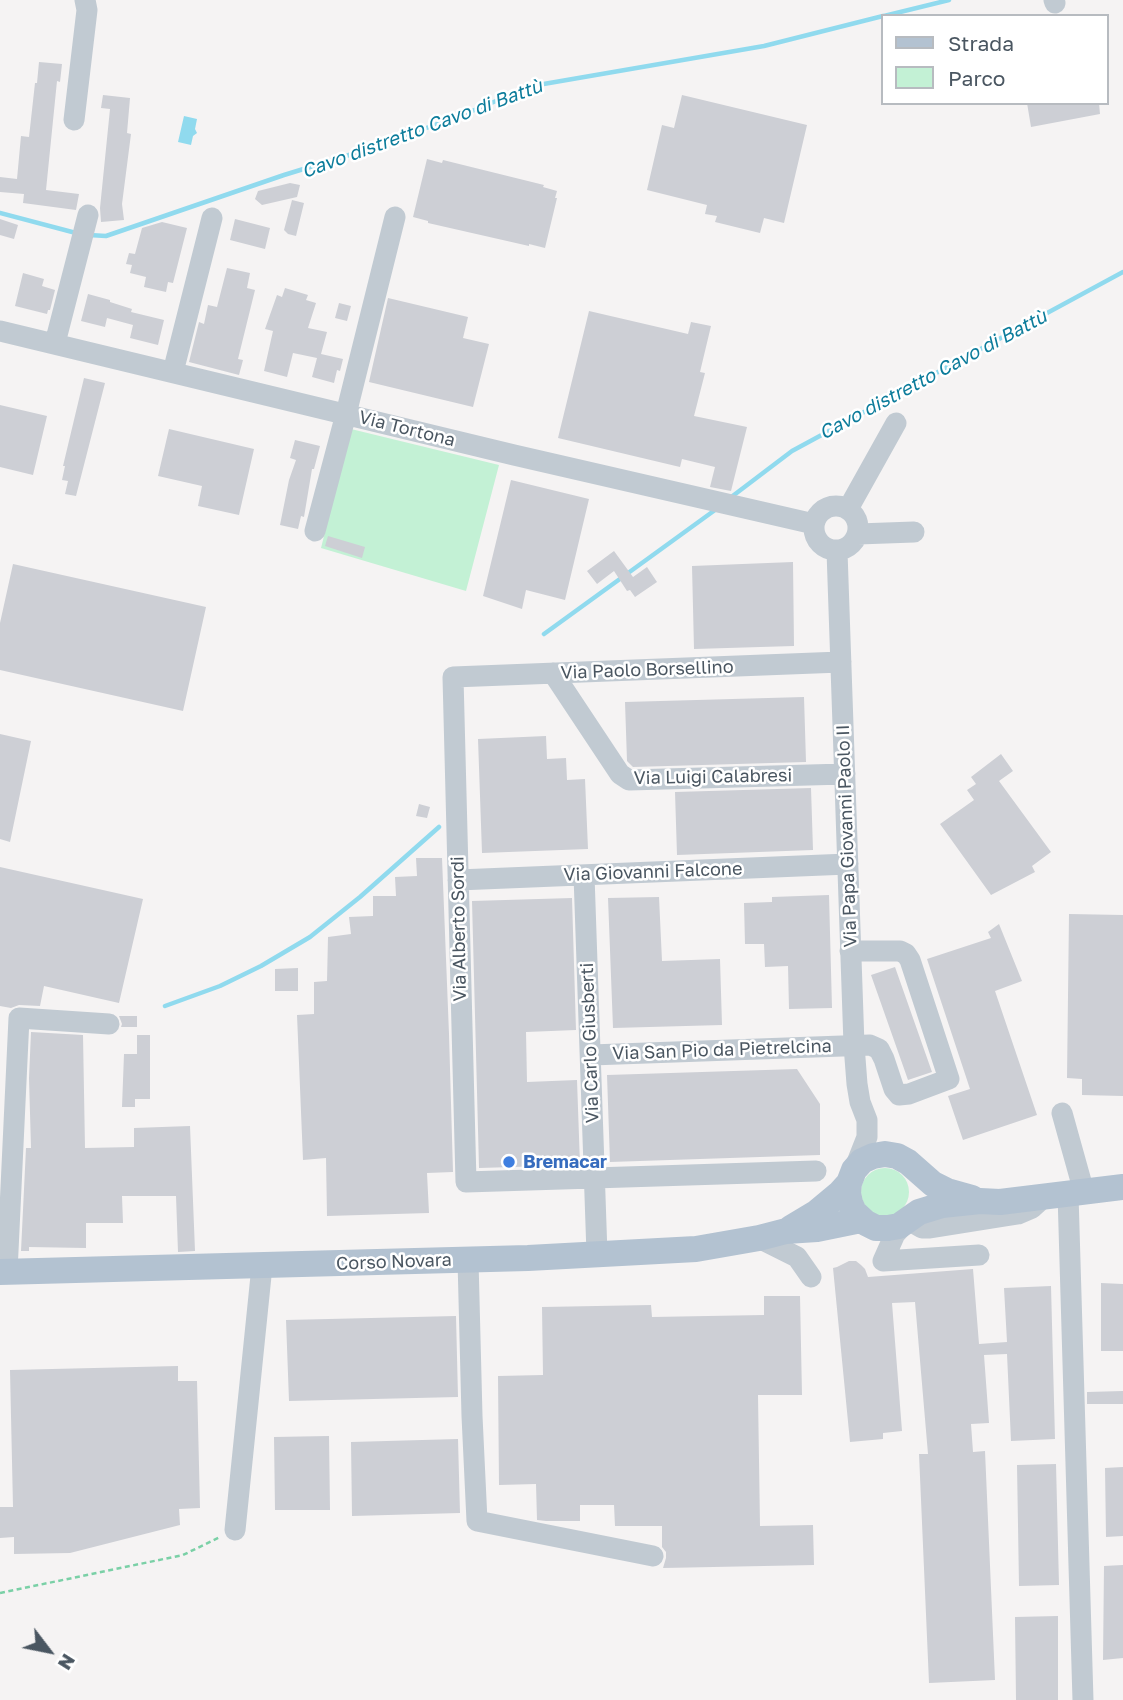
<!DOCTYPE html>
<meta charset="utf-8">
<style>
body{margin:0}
#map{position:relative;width:1123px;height:1700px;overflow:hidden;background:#f5f3f3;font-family:"Golos Text",sans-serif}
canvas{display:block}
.legend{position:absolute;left:881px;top:14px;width:228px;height:91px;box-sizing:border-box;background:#fff;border:2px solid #b7bbc0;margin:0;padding:9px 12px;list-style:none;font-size:21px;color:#4a5661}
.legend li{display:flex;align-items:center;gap:14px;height:35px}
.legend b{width:35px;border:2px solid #b7bbc0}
.north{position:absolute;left:14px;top:1616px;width:70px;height:70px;-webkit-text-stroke:5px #fff;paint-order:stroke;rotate:122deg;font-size:19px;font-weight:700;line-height:28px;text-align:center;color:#4a5661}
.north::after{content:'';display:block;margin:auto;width:24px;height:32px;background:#4a5661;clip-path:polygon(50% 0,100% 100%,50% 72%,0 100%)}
</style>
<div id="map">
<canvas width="1123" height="1700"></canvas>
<ul class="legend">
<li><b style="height:9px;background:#b3c2d1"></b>Strada</li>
<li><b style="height:19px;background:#c3f1d5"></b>Parco</li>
</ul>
<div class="north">N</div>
</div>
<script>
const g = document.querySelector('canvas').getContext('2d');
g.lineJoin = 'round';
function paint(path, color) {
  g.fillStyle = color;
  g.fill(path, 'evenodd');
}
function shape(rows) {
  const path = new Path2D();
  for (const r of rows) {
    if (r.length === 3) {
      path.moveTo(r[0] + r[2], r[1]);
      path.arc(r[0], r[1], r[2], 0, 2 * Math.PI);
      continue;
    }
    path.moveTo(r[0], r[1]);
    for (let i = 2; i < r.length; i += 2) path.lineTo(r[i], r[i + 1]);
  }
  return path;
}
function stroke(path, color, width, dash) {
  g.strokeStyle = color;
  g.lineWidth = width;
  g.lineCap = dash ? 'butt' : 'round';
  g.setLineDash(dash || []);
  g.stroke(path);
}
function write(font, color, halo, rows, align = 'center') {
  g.font = font + ' "Golos Text",sans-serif';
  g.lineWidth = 5;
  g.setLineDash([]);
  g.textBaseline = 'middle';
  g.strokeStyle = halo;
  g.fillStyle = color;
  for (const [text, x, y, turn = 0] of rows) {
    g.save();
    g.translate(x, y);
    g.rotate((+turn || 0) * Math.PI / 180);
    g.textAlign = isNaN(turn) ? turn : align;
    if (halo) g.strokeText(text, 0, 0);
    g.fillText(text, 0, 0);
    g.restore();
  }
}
const green = shape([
 [351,429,499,465,466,591,321,548],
 [885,1192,24]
]);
const water = shape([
 [184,116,197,119,195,129,197,133,193,136,191,145,178,142]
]);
const stream = shape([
 [884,16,949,0],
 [0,213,76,233],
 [89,235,106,236,284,175,375,147,472,111,532,86,764,46,883,16],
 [730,498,792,451,1123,272],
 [544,634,715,510],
 [165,1006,220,986,261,966,310,937,360,897,439,827]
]);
const building = shape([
 [39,62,62,64,60,82,57,81,46,190,79,194,76,210,23,203,24,194,0,192,0,177,17,179,21,136,29,137,35,83,37,83],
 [103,95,130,98,127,133,131,134,122,204,124,220,101,222,100,208,110,109,101,108],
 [682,95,807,125,784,223,764,218,760,233,715,222,717,216,705,214,707,205,647,190,662,125,674,128],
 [1027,103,1099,103,1100,114,1031,127],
 [427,159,442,163,443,160,544,185,543,187,557,191,555,198,557,198,545,248,529,244,529,246,428,223,428,221,413,217],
 [290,183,300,185,297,197,262,205,255,199,258,191],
 [292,200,304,203,296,236,288,234,284,230],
 [0,219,18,225,14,239,0,235],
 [235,219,270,228,265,249,230,240],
 [162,222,187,228,173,283,168,282,166,292,144,287,146,277,130,273,132,265,126,264,129,253,135,254,142,228],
 [227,268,250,273,247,288,255,290,238,359,243,360,239,375,189,362,199,322,204,324,208,305,217,307],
 [23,273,44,279,42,286,55,290,50,310,48,310,47,314,15,306],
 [285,288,308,295,306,300,316,303,308,328,327,332,321,354,343,359,340,371,337,370,334,383,312,377,317,358,293,353,287,377,264,371,273,331,265,329,277,295,282,297],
 [88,294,110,300,110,302,132,309,131,312,164,320,158,345,130,338,133,325,107,318,105,327,81,321],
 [388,298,468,317,463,338,489,344,473,407,369,382],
 [339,303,351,306,347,321,335,318],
 [589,311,688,334,691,322,711,326,700,372,705,373,694,416,747,427,731,491,710,487,715,467,682,459,680,467,558,438],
 [84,378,105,383,76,496,65,494,68,481,62,480,65,466,63,466],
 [0,405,47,416,33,475,0,467],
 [169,429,254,449,239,515,198,506,202,486,158,476],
 [295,440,320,446,314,469,312,469,304,517,301,516,298,529,280,525,289,480,296,460,290,458],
 [511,480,589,499,565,600,526,590,522,609,483,596],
 [328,536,365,547,362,558,325,546],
 [614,551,633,577,647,567,657,582,635,597,630,590,627,591,614,571,597,584,587,571],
 [793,562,794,646,694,649,692,566],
 [13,564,206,607,183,711,0,670,0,623],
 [804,697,806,762,633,767,627,761,625,702],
 [0,734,31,741,10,842,0,839],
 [546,736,547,759,566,758,567,780,585,779,588,849,482,853,478,739],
 [1001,754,1013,771,999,781,1051,852,1032,866,1035,872,991,895,940,824,974,800,967,790,976,784,971,777],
 [811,788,813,850,677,855,675,792],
 [419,804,430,807,427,818,416,816],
 [416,858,442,858,449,1034,453,1172,427,1173,429,1213,327,1216,326,1158,303,1160,297,1015,314,1014,314,982,327,981,328,937,351,934,349,917,373,916,373,896,396,896,395,877,417,876],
 [0,867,143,899,119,1003,44,986,40,1006,19,1005,11,1008,0,1006],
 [829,895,832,1008,789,1009,788,966,765,967,764,944,745,944,744,903,772,902,772,897],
 [659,897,662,961,720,959,722,1025,613,1028,608,898],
 [572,898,576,1030,526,1032,527,1082,577,1080,580,1165,479,1168,472,901],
 [1069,914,1123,915,1123,1096,1082,1095,1082,1079,1067,1078],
 [999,924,1022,981,995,991,1037,1115,963,1140,948,1096,970,1089,927,959,991,938,988,932],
 [895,967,932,1072,908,1080,871,975],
 [298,968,298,991,275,991,275,969],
 [119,1016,137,1016,137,1027,121,1027,122,1024],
 [31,1032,83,1035,85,1148,134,1147,134,1128,190,1126,195,1251,178,1252,176,1196,122,1196,123,1223,86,1223,86,1248,29,1247,29,1251,21,1251,26,1148,31,1148,29,1078],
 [137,1035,150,1035,150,1099,135,1099,135,1107,122,1107,124,1054,137,1054],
 [797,1069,820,1104,820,1155,610,1162,607,1075],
 [849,1261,856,1261,861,1265,865,1269,868,1277,973,1269,979,1344,1007,1342,1004,1288,1051,1286,1055,1439,1011,1441,1007,1354,984,1355,989,1423,971,1424,973,1452,985,1451,995,1680,929,1683,919,1454,928,1454,915,1302,892,1303,902,1431,883,1433,883,1439,850,1442,833,1268,837,1267],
 [1101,1283,1123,1284,1123,1351,1101,1351],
 [764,1296,800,1296,802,1395,758,1395,760,1526,813,1525,814,1565,663,1568,666,1558,666,1552,662,1547,662,1526,615,1526,614,1505,580,1505,580,1521,546,1521,537,1520,536,1484,499,1485,498,1376,543,1375,542,1307,651,1305,652,1317,764,1315],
 [456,1316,458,1397,289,1401,286,1320],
 [178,1366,178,1381,197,1381,200,1508,179,1509,180,1525,70,1553,14,1554,14,1537,0,1538,0,1507,13,1507,10,1370],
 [1123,1391,1123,1404,1087,1404,1087,1392],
 [329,1436,330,1510,275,1510,274,1437],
 [458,1439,460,1513,352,1516,351,1442],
 [1056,1464,1059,1585,1019,1586,1017,1465],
 [1123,1467,1123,1536,1106,1537,1105,1468],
 [1123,1565,1123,1658,1103,1660,1104,1566],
 [1058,1616,1058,1700,1016,1700,1015,1617]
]);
const path = shape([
 [0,1593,183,1555,220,1537]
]);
const minor = shape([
 [1054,0,1055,3],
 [74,120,87,10,85,0],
 [0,331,514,455,814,524],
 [55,343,88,215],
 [173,372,212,218],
 [836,528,22],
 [848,509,896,423],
 [315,531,346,414,395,217],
 [858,534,914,532],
 [837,551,854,1045,857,1084,860,1102,867,1120,867,1137,854,1170],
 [553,673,620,774,629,780,845,774],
 [584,875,597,1254],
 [458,880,848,864],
 [591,1055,870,1045,879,1049,884,1059,894,1089,899,1095,909,1094,949,1079,910,960,906,954,900,951,850,951],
 [1062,1113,1084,1192],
 [816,1171,466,1182,453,677,841,662],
 [1068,1194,1083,1700],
 [759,1238,797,1257,811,1277],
 [468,1260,472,1416,477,1521,653,1556],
 [883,1261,895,1234,908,1220,922,1228,930,1228,999,1217,1018,1214,1032,1208,1043,1198],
 [883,1261,979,1255],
 [7,1272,19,1018,109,1024],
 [235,1530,262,1266]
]);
const major = shape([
 [849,1183,848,1193,850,1203,854,1212,866,1223,876,1228,888,1228,899,1226,919,1212,942,1205,980,1201,1000,1202,1123,1187],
 [791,1228,816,1213,840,1193,849,1183,854,1170,862,1161,873,1156,885,1154,897,1156,908,1162,933,1184,947,1191,972,1198],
 [0,1272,528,1258,696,1249,759,1238,786,1231,817,1229,861,1220]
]);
const markers = [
 [509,1162,7,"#3f7fe0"]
];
const streetNames = [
 ["Via Tortona",407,429,14],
 ["Via Paolo Borsellino",647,670,-2],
 ["Via Luigi Calabresi",713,777,-1],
 ["Via Papa Giovanni Paolo II",847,836,-92],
 ["Via Giovanni Falcone",653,872,-2],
 ["Via Alberto Sordi",459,929,-91],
 ["Via Carlo Giusberti",590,1043,-92],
 ["Via San Pio da Pietrelcina",722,1050,-2],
 ["Corso Novara",394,1262,-2]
];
const shopNames = [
 ["Bremacar",523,1162]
];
const waterNames = [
 ["Cavo distretto Cavo di Battù",422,129,-20],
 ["Cavo distretto Cavo di Battù",933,375,-28]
];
paint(green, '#c3f1d5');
paint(water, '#90daee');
stroke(stream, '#90daee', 4.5);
paint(building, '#cdcfd5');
stroke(path, '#7ad0a6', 2.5, [5, 3.5]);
stroke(minor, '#c1cad2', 21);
stroke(major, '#b3c2d1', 26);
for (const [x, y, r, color] of markers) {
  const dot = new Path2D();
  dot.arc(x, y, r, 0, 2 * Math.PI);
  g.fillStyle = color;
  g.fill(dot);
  stroke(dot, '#fff', 2.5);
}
write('18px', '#4a5661', '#fff', streetNames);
write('bold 18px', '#366cbe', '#fff', shopNames, 'left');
write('italic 19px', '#0c7c9b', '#fff', waterNames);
</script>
